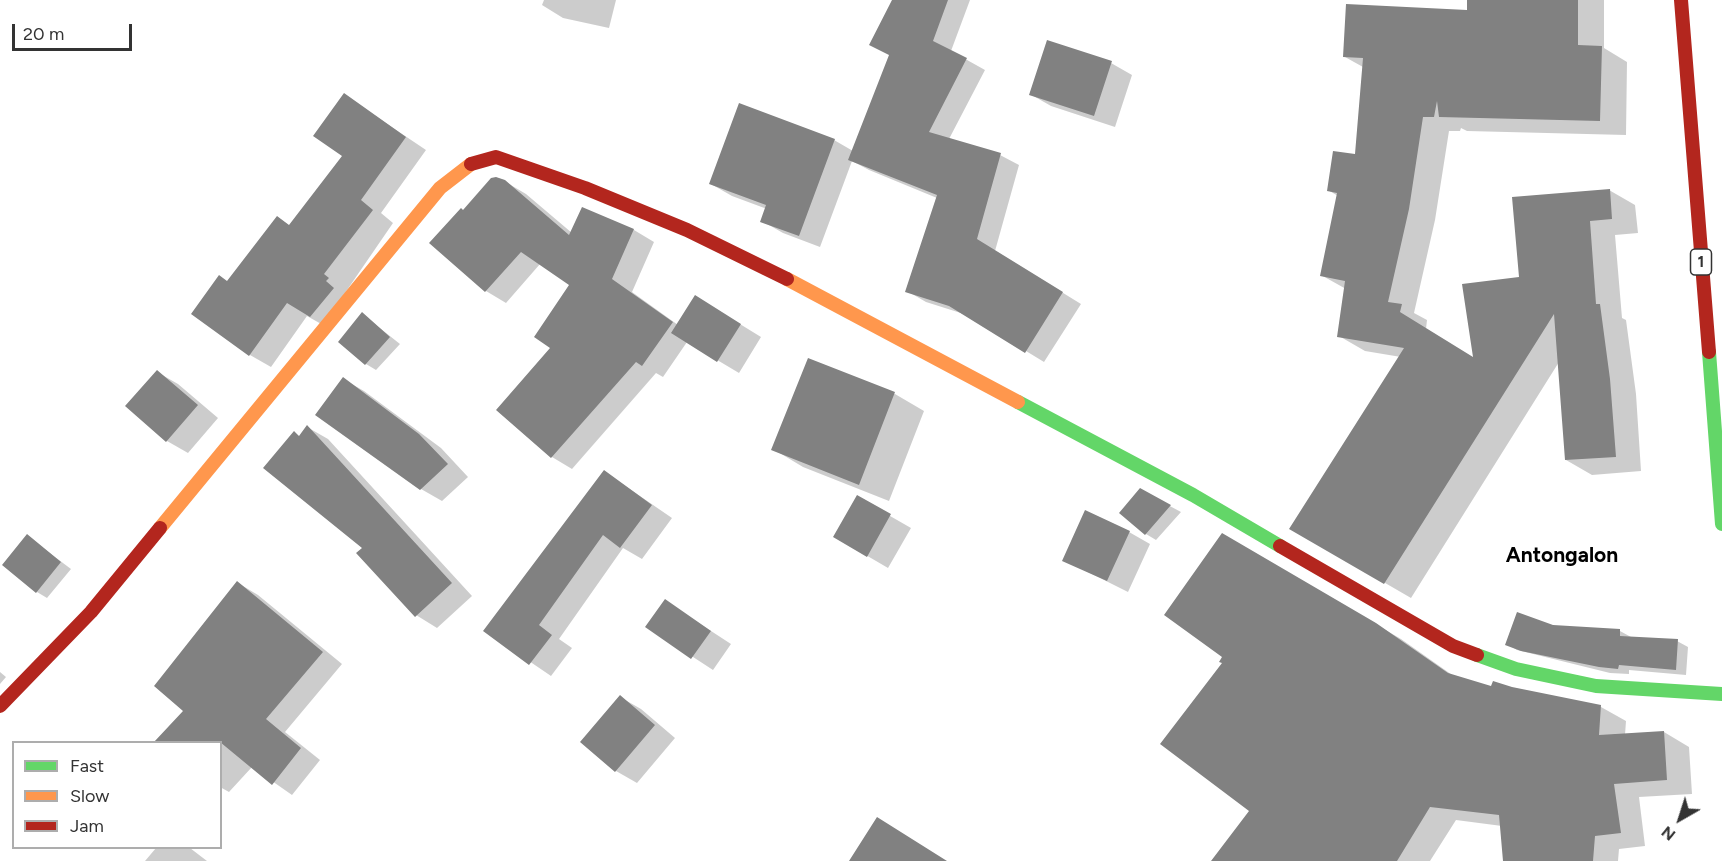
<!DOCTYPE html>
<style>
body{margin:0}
#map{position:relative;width:1722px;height:861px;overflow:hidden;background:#fff;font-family:Figtree,sans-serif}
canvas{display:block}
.legend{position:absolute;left:12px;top:741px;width:210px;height:108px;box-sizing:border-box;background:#fff;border:2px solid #adadad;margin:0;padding:8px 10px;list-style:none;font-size:18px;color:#333}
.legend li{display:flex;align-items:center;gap:12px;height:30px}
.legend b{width:30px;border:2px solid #adadad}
.north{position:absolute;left:1650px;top:789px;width:60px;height:60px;-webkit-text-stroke:4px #fff;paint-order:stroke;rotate:219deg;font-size:16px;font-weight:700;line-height:24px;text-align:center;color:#333}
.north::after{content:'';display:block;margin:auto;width:21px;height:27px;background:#333;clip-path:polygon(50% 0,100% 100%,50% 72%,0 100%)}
.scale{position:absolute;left:12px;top:24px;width:120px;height:27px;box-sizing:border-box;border:3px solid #333;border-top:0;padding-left:8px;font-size:18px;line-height:21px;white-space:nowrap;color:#333;-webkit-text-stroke:4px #fff;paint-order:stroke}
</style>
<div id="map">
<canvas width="1722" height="861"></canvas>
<ul class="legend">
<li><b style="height:8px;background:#63d668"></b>Fast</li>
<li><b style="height:8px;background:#ff974d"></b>Slow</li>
<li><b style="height:8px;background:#b3261e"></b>Jam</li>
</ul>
<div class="north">N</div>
<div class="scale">20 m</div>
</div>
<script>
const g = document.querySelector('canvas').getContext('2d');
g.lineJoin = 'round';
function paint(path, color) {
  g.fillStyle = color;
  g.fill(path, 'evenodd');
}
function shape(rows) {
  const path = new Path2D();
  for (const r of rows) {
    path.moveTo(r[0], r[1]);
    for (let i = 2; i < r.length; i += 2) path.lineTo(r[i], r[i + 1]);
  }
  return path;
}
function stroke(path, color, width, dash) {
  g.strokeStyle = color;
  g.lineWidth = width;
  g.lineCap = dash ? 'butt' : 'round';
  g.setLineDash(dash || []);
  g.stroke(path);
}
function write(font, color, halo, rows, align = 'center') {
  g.font = font + ' Figtree,sans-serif';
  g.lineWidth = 6;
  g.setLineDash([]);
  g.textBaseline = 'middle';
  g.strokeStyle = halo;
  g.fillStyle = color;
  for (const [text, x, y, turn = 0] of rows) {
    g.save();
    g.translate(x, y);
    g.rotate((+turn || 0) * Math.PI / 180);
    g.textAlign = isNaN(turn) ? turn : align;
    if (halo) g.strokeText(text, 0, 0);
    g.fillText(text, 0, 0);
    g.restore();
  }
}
const shadow = shape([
 [544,0,616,0,609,28,563,18,542,5],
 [899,0,970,0,951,51,985,70,949,139,1000,155,1019,165,995,251,1081,304,1044,362,967,315,926,302,907,291,937,198,869,170,852,161,820,247,783,233,762,221,767,209,732,196,711,184,834,140,853,151,890,55],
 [1469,0,1604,0,1604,48,1627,62,1626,135,1467,131,1461,128,1460,131,1449,131,1435,220,1414,313,1427,320,1426,329,1474,359,1521,278,1609,190,1635,205,1638,233,1615,235,1622,318,1626,320,1636,394,1641,471,1592,475,1566,460,1559,362,1411,598,1292,529,1401,357,1365,351,1339,336,1346,289,1321,275,1338,196,1328,190,1356,156,1363,67,1345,57,1468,12],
 [1111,63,1132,75,1115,127,1051,106,1030,94],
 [344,95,426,150,381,213,393,223,323,325,307,316,271,367,250,355,228,282,278,218,290,226,344,155],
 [504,181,526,194,572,233,583,209,634,230,654,242,632,292,678,325,696,297,761,337,739,373,687,342,663,377,656,373,572,469,552,457,498,410,553,348,571,285,540,264,506,303,486,291,464,211],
 [362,314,400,344,376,370,366,364],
 [809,360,895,394,924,411,889,501,803,467,773,449],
 [157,372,178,384,218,418,188,453,167,441],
 [343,379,364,391,441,448,468,477,442,501,421,489],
 [307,427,328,439,472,596,437,628,416,615,364,548,294,433,300,437],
 [605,472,672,518,642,559,623,548,559,639,572,648,551,676,485,631],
 [1140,490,1181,512,1156,540,1146,534],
 [857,497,911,528,888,568,835,537],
 [1129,532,1150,544,1128,592,1064,560],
 [1222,535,1401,639,1455,677,1492,688,1512,689,1601,707,1626,721,1625,735,1664,732,1689,747,1692,794,1639,797,1645,846,1619,849,1618,861,1505,861,1502,826,1456,820,1430,861,1226,861,1251,811,1224,663],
 [27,536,71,569,47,598,37,592],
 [238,583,258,595,342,664,285,732,320,760,292,795,252,767,229,792,220,787,220,742,166,742,160,737,185,711],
 [665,601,731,644,713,670,647,627],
 [1553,626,1620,631,1631,637,1677,641,1688,647,1686,675,1629,670,1629,674,1610,673,1517,650,1507,644],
 [0,672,6,677,0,684],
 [620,697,641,709,675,738,637,783,616,771,582,742],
 [156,848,190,848,207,861,145,861]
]);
const building = shape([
 [892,0,948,0,933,41,967,58,929,132,1001,153,977,239,1063,292,1025,353,949,306,905,292,937,195,848,160,889,55,869,45],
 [1467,0,1578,0,1578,45,1602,46,1600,121,1439,117,1437,101,1434,117,1423,117,1409,209,1388,302,1402,304,1400,312,1473,357,1462,284,1519,277,1512,197,1610,189,1612,219,1590,221,1596,304,1600,304,1610,379,1616,457,1565,460,1554,314,1384,584,1289,529,1404,348,1337,337,1345,281,1320,276,1337,193,1327,191,1333,151,1355,154,1363,58,1343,57,1346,4,1467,10],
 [1047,40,1112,61,1094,116,1029,95],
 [344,93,406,137,361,200,373,210,324,274,329,278,326,281,334,288,310,317,287,303,249,356,191,314,219,275,227,281,277,216,289,225,342,156,313,136],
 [739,103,835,139,799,236,760,222,766,205,709,184],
 [496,177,505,180,569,235,582,207,634,229,612,279,673,322,642,366,636,362,551,458,496,410,550,348,534,337,569,285,521,252,485,292,429,243,461,208,463,210,491,178],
 [695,295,741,324,717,362,671,333],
 [362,312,390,337,365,365,338,342],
 [808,358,895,392,859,485,771,450],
 [157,370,198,405,166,442,125,406],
 [343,377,419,434,448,464,420,490,315,415],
 [307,425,452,583,415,617,356,553,362,548,263,468,294,431,299,436],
 [604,470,652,505,620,548,603,535,539,625,552,635,529,665,483,631],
 [1140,488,1171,505,1145,535,1119,513],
 [857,495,891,514,867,557,833,537],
 [1085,510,1130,531,1107,581,1062,561],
 [1222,533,1376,623,1448,673,1491,686,1493,681,1512,687,1601,705,1599,735,1664,731,1667,780,1614,784,1621,833,1595,836,1593,861,1503,861,1499,815,1430,807,1397,861,1211,861,1249,811,1160,744,1222,663,1219,662,1222,657,1164,615],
 [27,534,61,562,36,593,2,565],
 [237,581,323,652,266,719,301,748,272,785,220,742,154,742,183,711,154,686],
 [665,599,711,631,691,659,645,627],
 [1517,612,1553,625,1620,629,1620,636,1678,639,1676,670,1619,665,1618,669,1599,667,1521,651,1505,645],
 [620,695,655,725,615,772,580,742],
 [877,817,947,861,849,861]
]);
const fast = shape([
 [1709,352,1722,524],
 [1018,402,1193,495,1280,546],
 [1477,655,1516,669,1596,686,1722,694]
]);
const slow = shape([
 [787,279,1018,402],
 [160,528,440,188,471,164]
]);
const jam = shape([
 [1681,0,1709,352],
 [471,164,496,157,585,188,687,230,787,279],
 [1280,546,1453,646,1477,655],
 [0,706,91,612,160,528]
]);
const shields = [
 [1701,262,21]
];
const shieldNames = [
 ["1",1701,262]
];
const quarterNames = [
 ["Antongalon",1562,556]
];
paint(shadow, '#0003');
paint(building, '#818181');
stroke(fast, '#63d668', 14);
stroke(slow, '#ff974d', 14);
stroke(jam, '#b3261e', 14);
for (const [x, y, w] of shields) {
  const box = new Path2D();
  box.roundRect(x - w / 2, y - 13, w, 26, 4.5);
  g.fillStyle = '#fff';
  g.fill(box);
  stroke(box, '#333', 1.5);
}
write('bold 16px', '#333', null, shieldNames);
write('bold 21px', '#000', '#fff', quarterNames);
</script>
